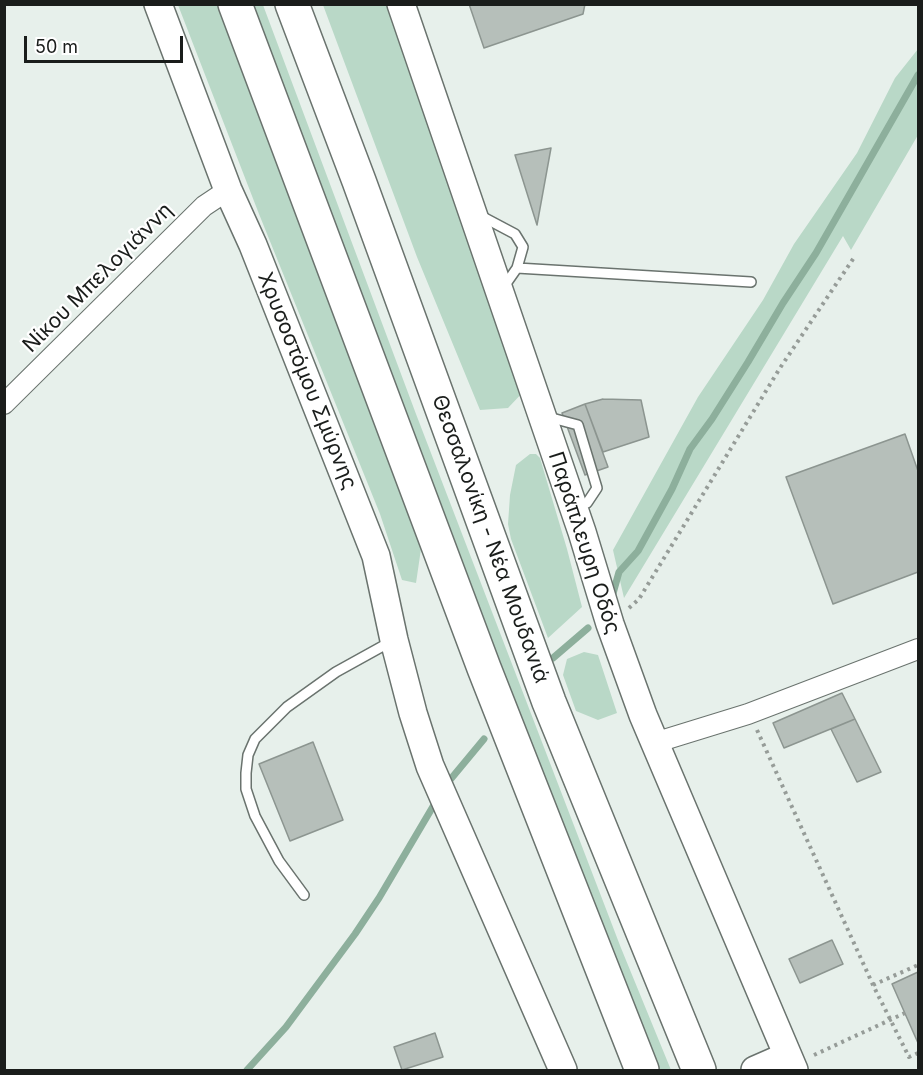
<!DOCTYPE html>
<meta charset="utf-8">
<style>
body{margin:0}
#map{position:relative;width:923px;height:1075px;overflow:hidden;background:#e7f0eb;font-family:Inter,sans-serif}
canvas{display:block}
.frame{position:absolute;inset:0;border:6px solid #1a1d1b;pointer-events:none}
.scale{position:absolute;left:24px;top:36px;width:159px;height:27px;box-sizing:border-box;border:3px solid #1a1d1b;border-top:0;padding-left:8px;font-size:18px;line-height:21px;white-space:nowrap;color:#1a1d1b;-webkit-text-stroke:4px #fff;paint-order:stroke}
</style>
<div id="map">
<canvas width="923" height="1075"></canvas>
<div class="frame"></div>
<div class="scale">50 m</div>
</div>
<script>
const g = document.querySelector('canvas').getContext('2d');
g.lineJoin = 'round';
function paint(path, color) {
  g.fillStyle = color;
  g.fill(path, 'evenodd');
}
function shape(rows) {
  const path = new Path2D();
  for (const r of rows) {
    path.moveTo(r[0], r[1]);
    for (let i = 2; i < r.length; i += 2) path.lineTo(r[i], r[i + 1]);
  }
  return path;
}
function stroke(path, color, width, dash) {
  g.strokeStyle = color;
  g.lineWidth = width;
  g.lineCap = dash ? 'butt' : 'round';
  g.setLineDash(dash || []);
  g.stroke(path);
}
function write(font, color, halo, rows, align = 'center') {
  g.font = font + ' Inter,sans-serif';
  g.lineWidth = 4.5;
  g.setLineDash([]);
  g.textBaseline = 'middle';
  g.strokeStyle = halo;
  g.fillStyle = color;
  for (const [text, x, y, turn = 0] of rows) {
    g.save();
    g.translate(x, y);
    g.rotate((+turn || 0) * Math.PI / 180);
    g.textAlign = isNaN(turn) ? turn : align;
    if (halo) g.strokeText(text, 0, 0);
    g.fillText(text, 0, 0);
    g.restore();
  }
}
const green = shape([
 [178,5,217,5,421,549,416,583,402,580,380,514,259,214],
 [249,5,263,5,416,414,621,948,671,1070,658,1070,610,952,403,419],
 [323,5,393,5,526,389,508,408,480,410,417,257],
 [918,49,918,135,851,250,843,236,624,598,613,550,698,397,763,300,794,244,857,153,895,78],
 [530,454,536,454,540,458,567,549,582,607,548,638,511,539,508,524,510,495,516,465],
 [584,652,598,655,617,713,598,720,576,711,563,675,567,659]
]);
const stream = shape([
 [612,597,619,572,638,551,672,489,690,449,712,419,748,362,783,303,816,253,918,75],
 [553,658,588,628],
 [445,786,484,739],
 [247,1070,286,1027,355,934,379,898,438,798]
]);
const building = shape([
 [469,4,585,4,583,14,484,48,469,4],
 [551,148,537,225,515,155,551,148],
 [603,399,641,400,649,437,603,452,585,404,603,399],
 [585,404,608,467,585,475,562,413,585,404],
 [905,434,918,471,918,572,833,604,786,477,905,434],
 [842,693,855,719,784,748,773,723,842,693],
 [855,719,881,772,857,782,831,729,855,719],
 [313,742,343,820,290,841,259,764,313,742],
 [832,940,843,964,800,983,789,959,832,940],
 [918,972,918,1043,892,984,918,972],
 [435,1033,443,1057,402,1070,394,1047,435,1033]
]);
const path = shape([
 [629,608,639,599,780,368,855,256],
 [757,730,873,985,909,1057,918,1053],
 [873,985,918,965],
 [814,1055,905,1013]
]);
const lane = shape([
 [481,216,515,234,523,247,517,268,503,288],
 [517,268,751,282],
 [548,417,578,425,597,488,587,503],
 [304,895,279,861,255,816,246,789,246,773,248,755,255,739,287,707,336,672,392,641]
]);
const street = shape([
 [4,404,204,206,228,190],
 [654,743,748,714,918,649]
]);
const secondary = shape([
 [158,4,228,190,253,245,376,556,394,640,413,713,430,766,563,1070],
 [401,4,582,532,610,624,643,715,794,1070],
 [755,1070,787,1056]
]);
const highway = shape([
 [235,4,484,668,642,1070],
 [292,4,359,181,549,702,699,1070]
]);
const streetNames = [
 ["Νίκου Μπελογιάννη",98,278,-45],
 ["Χρυσοστόμου Σμύρνης",307,381,68],
 ["Θεσσαλονίκη - Νέα Μουδανιά",490,539,70],
 ["Παράπλευρη Οδός",584,543,72]
];
paint(green, '#b9d8c7');
stroke(stream, '#8daf9c', 7);
paint(building, '#b6bfba');
stroke(building, '#8c9590', 1.5);
stroke(lane, '#6a736e', 12);
stroke(street, '#6a736e', 22);
stroke(secondary, '#6a736e', 30);
stroke(highway, '#6a736e', 36);
stroke(path, '#969c98', 4, [3, 4.5]);
stroke(lane, '#fff', 9);
stroke(street, '#fff', 20);
stroke(secondary, '#fff', 27);
stroke(highway, '#fff', 33);
write('21px', '#1a1d1b', '#fff', streetNames);
</script>
